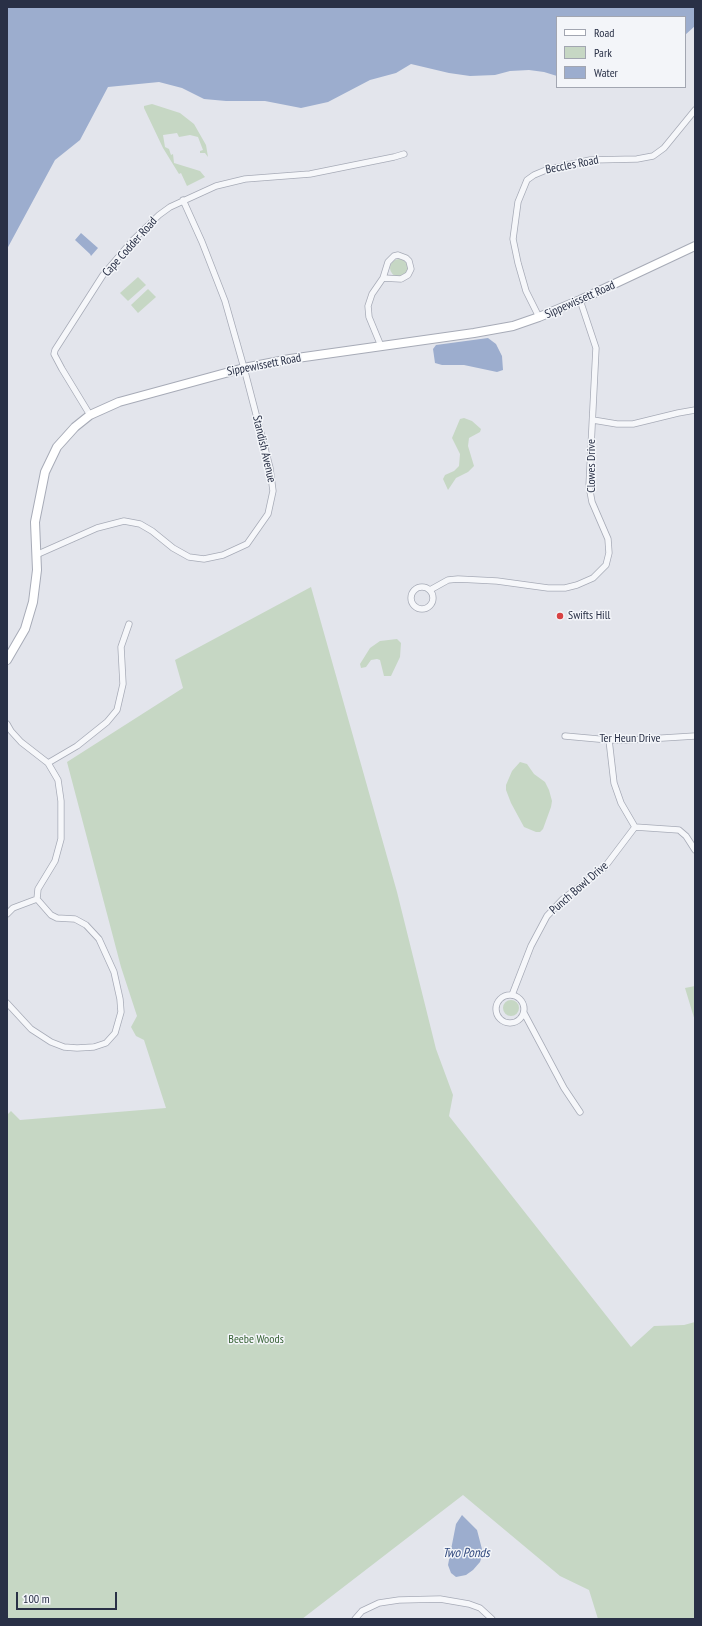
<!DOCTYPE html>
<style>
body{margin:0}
#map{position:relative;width:702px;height:1626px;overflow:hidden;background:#e3e5ec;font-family:"PT Sans Narrow",sans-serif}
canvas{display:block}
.frame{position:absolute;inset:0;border:8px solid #293046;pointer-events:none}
.legend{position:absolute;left:556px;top:16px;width:130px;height:72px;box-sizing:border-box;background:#f3f5f9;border:1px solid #a2a6b1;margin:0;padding:5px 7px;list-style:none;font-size:12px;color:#293046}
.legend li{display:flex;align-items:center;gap:8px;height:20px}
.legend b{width:20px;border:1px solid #a2a6b1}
.scale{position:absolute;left:16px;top:1592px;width:101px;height:18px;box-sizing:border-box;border:2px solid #293046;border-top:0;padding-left:5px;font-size:12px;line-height:14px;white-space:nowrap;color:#293046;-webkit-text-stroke:3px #f3f5f9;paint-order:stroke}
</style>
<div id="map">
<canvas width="702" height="1626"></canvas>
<div class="frame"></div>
<ul class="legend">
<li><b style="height:5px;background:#fff"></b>Road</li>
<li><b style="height:11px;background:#c6d7c4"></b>Park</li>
<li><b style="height:11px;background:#9cadce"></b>Water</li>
</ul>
<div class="scale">100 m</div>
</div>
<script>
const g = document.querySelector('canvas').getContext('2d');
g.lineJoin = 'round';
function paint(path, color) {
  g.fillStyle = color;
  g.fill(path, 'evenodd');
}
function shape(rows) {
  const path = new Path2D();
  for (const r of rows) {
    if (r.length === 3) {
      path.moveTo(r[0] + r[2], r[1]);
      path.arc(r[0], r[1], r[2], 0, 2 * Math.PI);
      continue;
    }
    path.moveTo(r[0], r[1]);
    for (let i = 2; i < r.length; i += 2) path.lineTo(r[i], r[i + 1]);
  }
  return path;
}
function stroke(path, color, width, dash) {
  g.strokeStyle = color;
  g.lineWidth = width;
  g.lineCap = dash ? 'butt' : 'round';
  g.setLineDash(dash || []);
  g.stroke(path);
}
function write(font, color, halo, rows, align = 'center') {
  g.font = font + ' "PT Sans Narrow",sans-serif';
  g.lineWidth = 3;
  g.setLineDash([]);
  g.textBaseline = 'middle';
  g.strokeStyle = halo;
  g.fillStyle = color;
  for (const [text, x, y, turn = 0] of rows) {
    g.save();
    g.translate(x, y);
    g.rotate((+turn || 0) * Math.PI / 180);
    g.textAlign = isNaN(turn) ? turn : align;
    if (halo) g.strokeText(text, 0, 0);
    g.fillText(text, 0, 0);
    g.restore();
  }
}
const green = shape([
 [152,104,180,113,194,124,206,145,208,157,205,153,200,153,200,151,203,150,198,137,190,135,179,137,177,133,163,135,165,147,169,149,171,155,173,154,174,163,200,171,205,177,187,186,181,173,179,174,163,148,144,108,144,106],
 [399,268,9],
 [138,277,146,285,128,301,120,293],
 [148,289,156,297,138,313,131,305],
 [464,418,472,421,481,429,480,432,469,438,468,446,474,466,468,472,456,478,448,490,443,479,445,475,454,471,459,466,460,454,452,438,460,419],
 [311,587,397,892,436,1049,453,1095,449,1116,631,1347,654,1326,684,1325,695,1322,695,1619,598,1619,589,1590,560,1576,463,1495,302,1619,7,1619,7,1115,11,1111,20,1120,166,1108,144,1040,136,1036,131,1027,137,1016,121,967,67,762,183,688,175,660],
 [397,639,401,643,400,657,391,676,384,676,380,660,377,659,371,660,366,667,361,668,360,664,370,648,380,641],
 [520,762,527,764,534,774,545,782,549,790,552,801,551,807,543,829,540,832,536,832,524,827,511,803,506,790,506,785,512,771],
 [695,986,695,1021,685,988],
 [511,1008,8]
]);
const water = shape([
 [7,7,695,7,695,26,685,35,685,17,557,17,557,76,544,72,529,70,510,71,495,75,470,76,449,73,411,64,396,73,370,80,328,102,301,108,265,101,226,101,204,99,182,88,159,82,108,87,80,140,55,160,7,249],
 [81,233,98,248,91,256,90,254,75,240],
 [488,338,496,344,502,356,503,370,497,372,464,365,442,365,435,363,433,349,436,345],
 [462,1515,477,1530,483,1553,480,1562,473,1570,466,1575,456,1577,451,1573,448,1565,456,1524]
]);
const street = shape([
 [398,255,406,258,409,261,411,269,408,275,401,279,383,278,388,262,394,256,398,255],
 [539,317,526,291,518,263,513,239,518,202,527,180,534,175,546,170,590,160,637,159,653,156,664,148,695,110],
 [381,346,369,317,368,306,372,294,383,278],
 [90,415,62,369,54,354,55,350,103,275,132,241,159,215,170,207,216,186,245,179,310,174,394,157,404,154],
 [593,420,617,424,633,424,678,413,695,410],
 [36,555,97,528,124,521,140,524,152,531,173,548,189,557,204,559,223,555,247,544,268,514,273,491,270,468,244,368,225,301,202,242,183,200],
 [422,598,11],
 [430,590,448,580,458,579,497,581,548,588,565,588,577,585,593,578,606,565,609,553,608,539,592,502,589,486,596,348,580,300],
 [7,724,11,731,21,742,48,763,58,780,61,801,61,839,55,861,38,889,37,899,51,915,57,918,75,919,86,925,99,939,114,972,120,999,121,1012,115,1033,106,1043,94,1047,77,1048,64,1047,51,1042,31,1029,7,1003],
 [565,736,609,740,631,740,695,736],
 [609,740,614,783,621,803,635,827],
 [48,763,77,746,107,722,117,710,123,684,121,647,129,624],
 [7,914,13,908,37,899],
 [510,1009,14],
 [512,995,531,946,547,916,563,899,604,868,635,827,679,830,686,836,695,850],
 [524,1013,564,1088,580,1112],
 [355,1619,362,1611,379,1603,399,1600,440,1599,469,1604,480,1608,492,1619]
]);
const secondary = shape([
 [7,660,25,629,33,602,37,570,35,522,45,472,57,447,75,427,90,415,119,402,244,368,290,359,474,333,513,326,539,317,580,300,695,246]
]);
const markers = [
 [560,616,4,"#d84243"]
];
const streetNames = [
 ["Beccles Road",572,165,-11],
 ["Cape Codder Road",130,247,-48],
 ["Sippewissett Road",580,300,-24],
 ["Sippewissett Road",264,365,-11],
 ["Standish Avenue",264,449,77],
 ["Clowes Drive",592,466,-90],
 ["Ter Heun Drive",630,739],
 ["Punch Bowl Drive",579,888,-41]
];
const poiNames = [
 ["Swifts Hill",568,616]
];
const parkNames = [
 ["Beebe Woods",256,1340]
];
const waterNames = [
 ["Two Ponds",466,1553]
];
paint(green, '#c6d7c4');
paint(water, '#9cadce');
stroke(street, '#a7abb7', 7);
stroke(secondary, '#a7abb7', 10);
stroke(street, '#f6f7fa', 5.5);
stroke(secondary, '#fff', 8);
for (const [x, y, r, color] of markers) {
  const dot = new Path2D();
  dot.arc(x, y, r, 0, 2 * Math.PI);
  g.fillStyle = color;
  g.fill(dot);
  stroke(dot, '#f3f5f9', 1.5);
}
write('12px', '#293046', '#f3f5f9', streetNames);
write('12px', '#293046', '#f3f5f9', poiNames, 'left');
write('12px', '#386336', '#f3f5f9', parkNames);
write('italic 13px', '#30487d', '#f3f5f9', waterNames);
</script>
